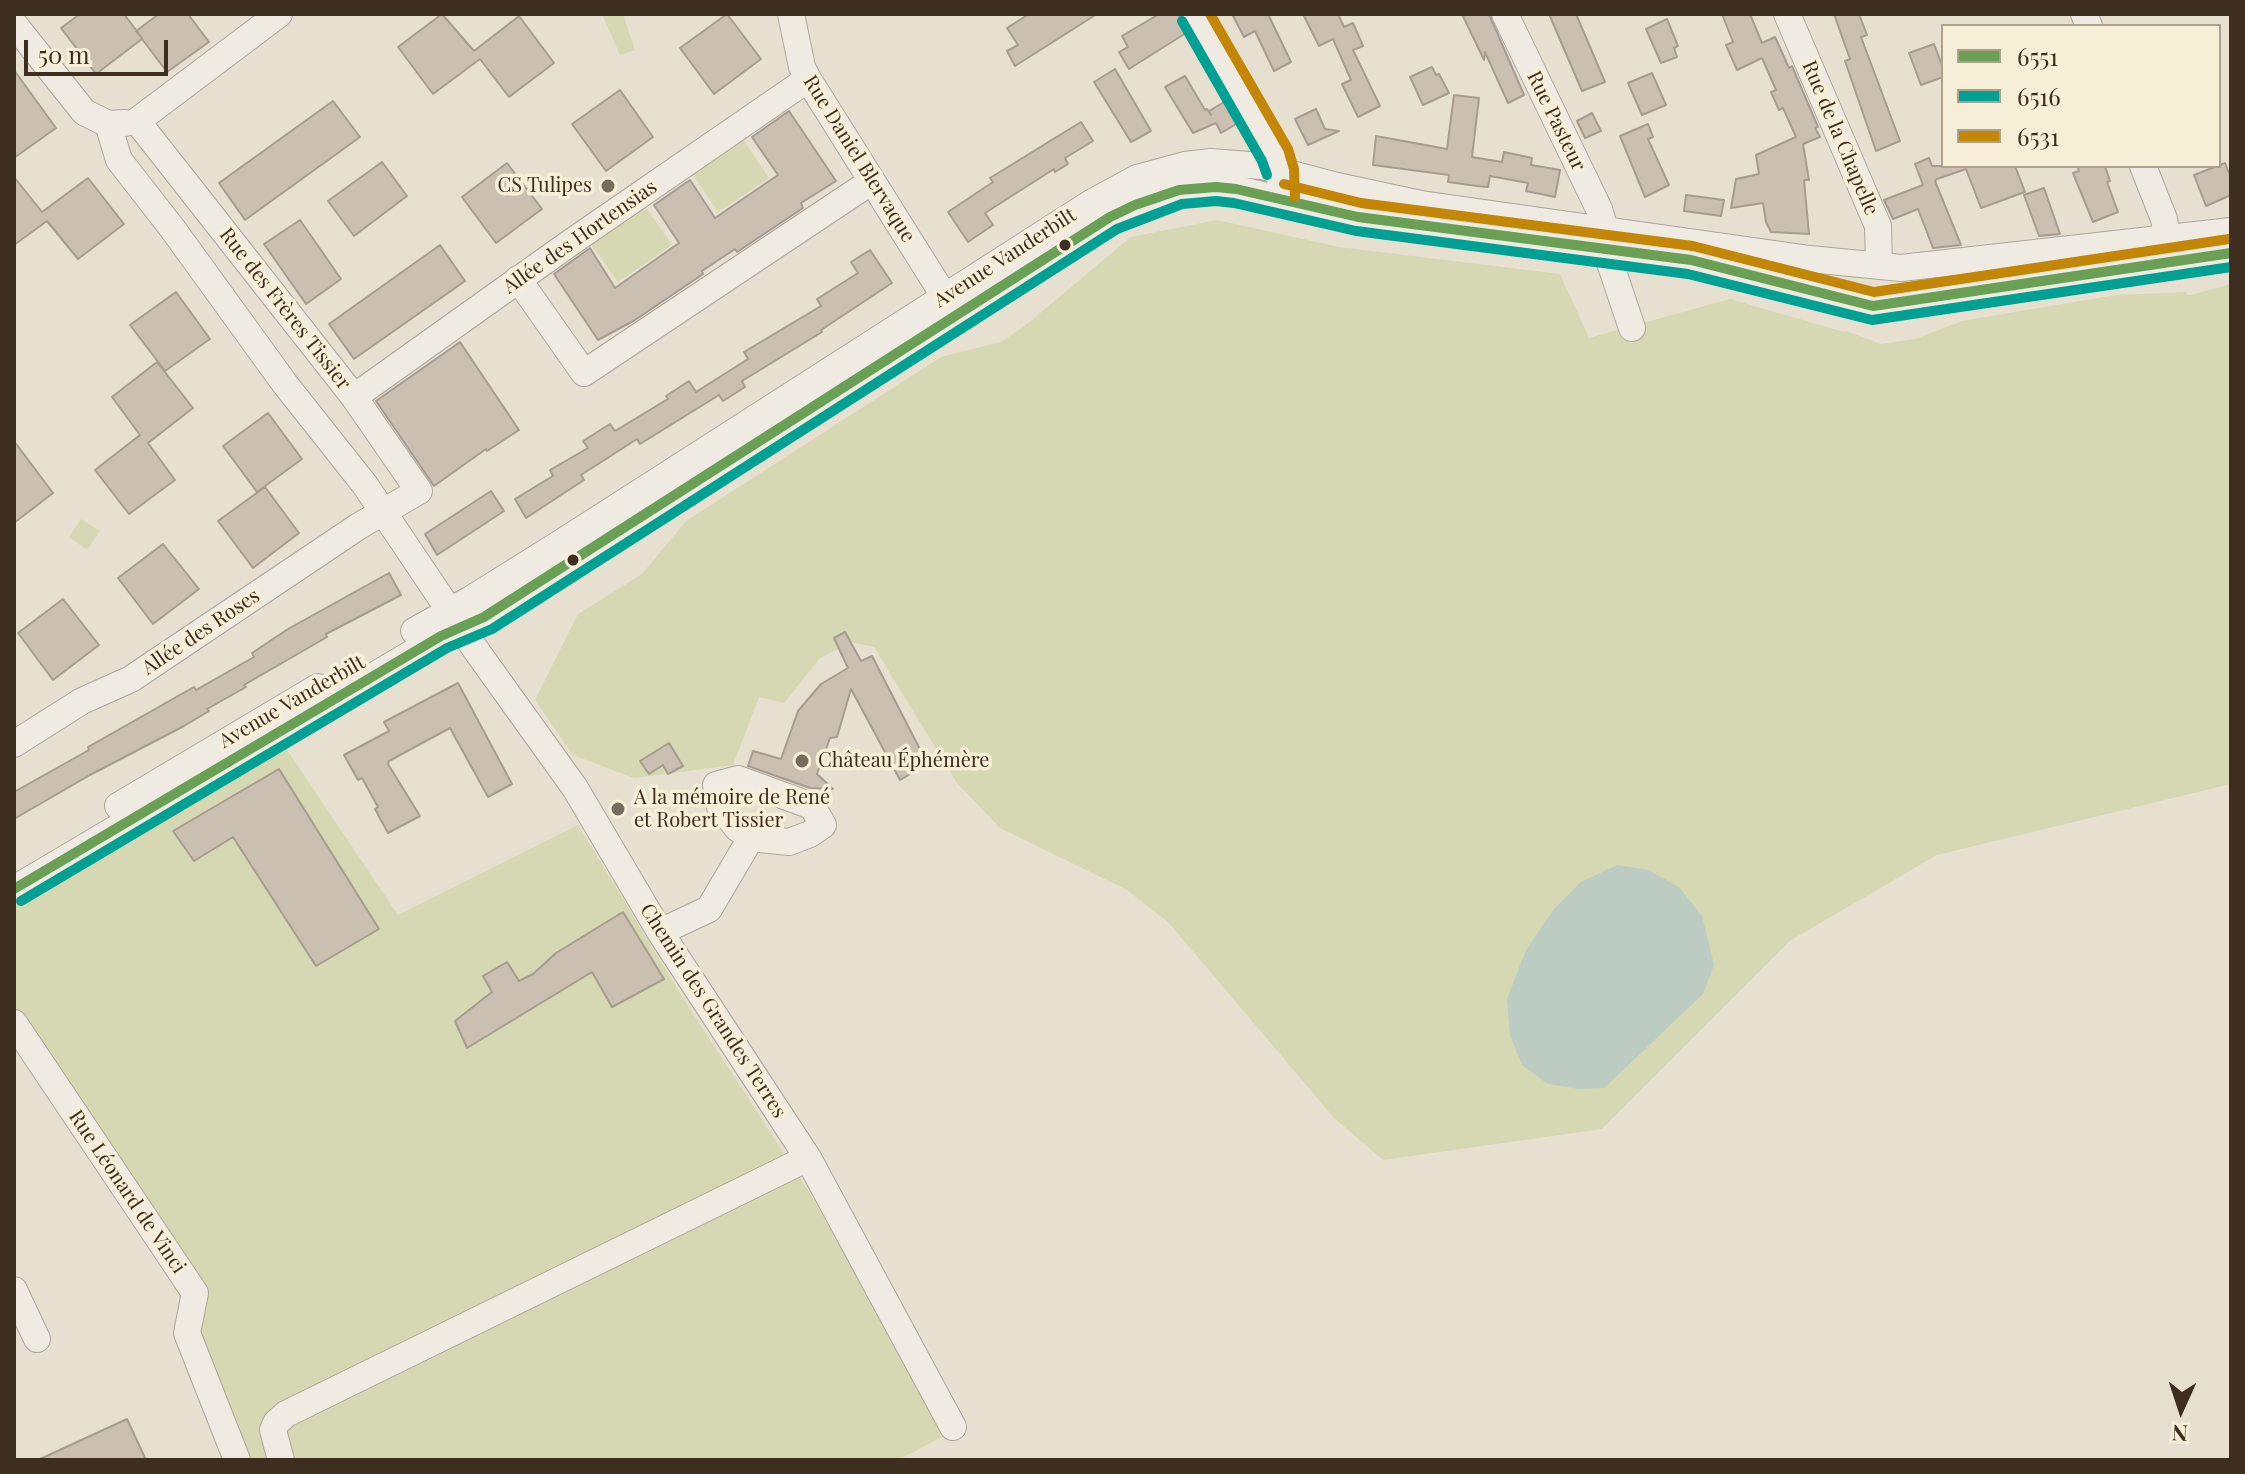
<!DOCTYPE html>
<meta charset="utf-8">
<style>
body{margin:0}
#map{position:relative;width:2245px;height:1474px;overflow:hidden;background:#e7e0d1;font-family:"Playfair Display",serif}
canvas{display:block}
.frame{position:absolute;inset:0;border:16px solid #3d2e20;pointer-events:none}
.legend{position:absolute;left:1941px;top:24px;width:280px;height:144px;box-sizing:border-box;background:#f7eed8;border:2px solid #ada18e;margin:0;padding:10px 14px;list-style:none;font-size:24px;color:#3d2e20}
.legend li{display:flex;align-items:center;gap:16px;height:40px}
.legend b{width:40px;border:2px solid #ada18e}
.north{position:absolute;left:2141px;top:1370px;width:80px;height:80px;-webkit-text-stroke:6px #f7eed8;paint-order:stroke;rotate:183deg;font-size:22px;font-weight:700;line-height:32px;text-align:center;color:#3d2e20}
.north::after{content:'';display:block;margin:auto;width:28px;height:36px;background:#3d2e20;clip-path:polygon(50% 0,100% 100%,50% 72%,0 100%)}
.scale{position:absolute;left:24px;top:40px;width:144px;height:36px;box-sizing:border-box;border:4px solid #3d2e20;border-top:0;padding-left:10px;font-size:24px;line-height:28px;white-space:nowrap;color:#3d2e20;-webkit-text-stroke:6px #f7eed8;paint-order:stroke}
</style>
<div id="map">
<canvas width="2245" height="1474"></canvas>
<div class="frame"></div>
<ul class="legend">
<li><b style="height:10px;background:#6a9f56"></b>6551</li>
<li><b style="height:10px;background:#00a092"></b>6516</li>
<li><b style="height:10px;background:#c48605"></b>6531</li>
</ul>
<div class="north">N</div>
<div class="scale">50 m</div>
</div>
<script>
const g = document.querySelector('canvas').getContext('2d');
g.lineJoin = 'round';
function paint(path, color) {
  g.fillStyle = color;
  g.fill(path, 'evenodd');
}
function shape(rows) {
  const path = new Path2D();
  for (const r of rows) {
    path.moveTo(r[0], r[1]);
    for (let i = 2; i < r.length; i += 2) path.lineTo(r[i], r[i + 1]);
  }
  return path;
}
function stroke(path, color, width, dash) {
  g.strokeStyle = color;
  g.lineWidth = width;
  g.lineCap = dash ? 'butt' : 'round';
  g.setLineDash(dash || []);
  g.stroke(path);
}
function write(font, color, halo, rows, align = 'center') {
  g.font = font + ' "Playfair Display",serif';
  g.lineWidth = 7;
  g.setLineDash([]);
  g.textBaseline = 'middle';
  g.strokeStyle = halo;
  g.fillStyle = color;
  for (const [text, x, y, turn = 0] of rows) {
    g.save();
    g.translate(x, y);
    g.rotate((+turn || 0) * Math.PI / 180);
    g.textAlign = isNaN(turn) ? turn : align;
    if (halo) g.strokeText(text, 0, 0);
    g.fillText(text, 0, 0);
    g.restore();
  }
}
const green = shape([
 [602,14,623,14,635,50,620,55],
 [742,138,769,178,718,212,691,172],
 [643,203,672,245,618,282,588,240],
 [1217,220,1339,247,1560,274,1589,338,1730,299,1844,332,1846,331,1881,344,1915,339,1962,321,2115,295,2186,292,2187,295,2191,295,2231,284,2231,784,1937,855,1791,940,1602,1129,1383,1160,1335,1119,1168,922,1127,890,1000,828,957,783,874,647,851,642,820,658,784,703,759,697,733,765,634,778,573,755,535,700,578,614,642,574,686,521,941,357,1001,342,1027,324,1131,237],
 [81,519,100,531,87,550,69,537],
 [271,726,398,915,578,825,683,998,811,1195,946,1435,898,1460,248,1460,191,1317,14,1014,14,876]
]);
const water = shape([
 [1617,865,1649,870,1680,888,1702,916,1714,965,1703,994,1604,1088,1579,1089,1548,1084,1522,1065,1510,1035,1507,999,1526,950,1554,909,1581,882]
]);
const building = shape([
 [80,14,124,14,142,38,136,31,159,14,188,14,209,42,167,72,142,39,96,74,61,28,80,14],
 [442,14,474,51,519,16,554,63,509,97,480,59,433,94,398,47,442,14],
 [727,14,761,59,714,94,680,48,727,14],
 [1029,14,1097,14,1015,66,1007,51,1018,45,1007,28,1029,14],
 [1159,14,1178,14,1186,33,1129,69,1119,52,1128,47,1122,36,1159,14],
 [1232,14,1268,14,1291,62,1274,71,1255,31,1244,37,1232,14],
 [1303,14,1338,14,1344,27,1353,23,1363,46,1353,50,1380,106,1358,117,1342,84,1351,80,1333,39,1319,46,1303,14],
 [1462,14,1489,14,1524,95,1508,103,1485,52,1484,60,1462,14],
 [1549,14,1576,14,1605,82,1582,91,1549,14],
 [1722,14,1750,14,1762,43,1775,37,1789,68,1792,66,1818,127,1815,128,1820,137,1803,144,1809,180,1804,180,1809,234,1771,232,1766,222,1763,203,1731,208,1736,179,1759,174,1756,155,1796,137,1783,108,1779,110,1771,92,1776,90,1762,58,1737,70,1726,45,1733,42,1722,14],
 [1834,14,1859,14,1867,35,1861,37,1900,141,1876,151,1845,61,1850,59,1834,14],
 [1667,19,1678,46,1674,48,1677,57,1661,63,1646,29,1667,19],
 [1934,44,1943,68,1943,77,1921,85,1909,53,1934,44],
 [1432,67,1436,75,1439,74,1449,93,1423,105,1410,77,1432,67],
 [1115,69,1151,131,1131,142,1094,82,1115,69],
 [14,70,56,128,14,158,14,70],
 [1652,73,1666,105,1642,115,1628,83,1652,73],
 [1185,76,1205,110,1207,109,1211,115,1209,111,1226,101,1238,123,1221,133,1216,123,1193,133,1165,87,1185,76],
 [620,90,653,137,606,171,572,124,620,90],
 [1454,95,1479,98,1472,157,1502,162,1504,152,1532,158,1531,165,1560,170,1555,197,1526,191,1528,183,1490,176,1488,187,1477,186,1448,182,1449,175,1373,165,1376,136,1447,149,1454,95],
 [333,101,360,137,245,220,219,183,333,101],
 [1316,109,1325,129,1339,131,1308,145,1295,119,1316,109],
 [789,111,836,181,801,203,803,208,737,252,735,249,702,271,703,274,635,320,598,340,554,274,590,248,615,288,679,243,654,205,690,180,715,218,778,175,752,137,789,111],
 [1592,113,1601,131,1585,138,1577,121,1592,113],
 [1081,122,1093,141,1065,158,1068,164,1055,172,1054,169,985,213,993,225,968,242,948,212,993,182,990,178,1081,122],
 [1648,124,1653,137,1648,139,1669,185,1645,197,1620,136,1648,124],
 [1929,158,1932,166,2015,166,2025,192,1981,208,1966,169,1937,179,1935,181,1961,245,1933,248,1918,209,1893,219,1884,200,1923,185,1915,164,1929,158],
 [382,162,407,196,354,236,328,201,382,162],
 [507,163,542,209,496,243,462,197,507,163],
 [2225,163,2231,178,2231,195,2206,206,2194,175,2225,163],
 [2077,166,2105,166,2110,181,2107,182,2118,212,2093,222,2073,173,2079,171,2077,166],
 [14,177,42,212,88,178,124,224,78,259,47,221,14,245,14,177],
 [2044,188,2060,234,2039,236,2024,195,2044,188],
 [1686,195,1724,200,1721,216,1684,211,1686,195],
 [300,220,341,279,306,304,264,244,300,220],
 [440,245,465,281,354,359,329,324,440,245],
 [870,250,892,283,821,330,822,332,742,381,745,387,723,401,719,395,640,444,637,439,581,475,584,480,526,518,515,499,553,476,550,470,588,448,583,441,610,424,615,431,668,399,666,396,689,381,696,392,748,359,744,352,821,306,817,299,858,273,851,262,870,250],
 [176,292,210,339,165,371,130,325,176,292],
 [460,342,519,430,487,451,486,449,434,486,376,401,460,342],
 [157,362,193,408,148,443,175,480,129,514,95,470,140,435,112,397,157,362],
 [268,413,302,459,257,492,223,446,268,413],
 [14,441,53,493,14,523,14,441],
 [265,487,299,533,253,568,218,521,265,487],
 [491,491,504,511,437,555,425,534,491,491],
 [163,544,199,589,153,624,118,578,163,544],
 [389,573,401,595,326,634,327,637,244,685,246,687,207,709,209,711,184,726,90,775,14,819,14,792,89,750,88,747,194,687,196,690,254,657,252,653,288,629,389,573],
 [63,599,99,645,53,680,18,633,63,599],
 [845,632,861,661,872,656,925,759,911,766,914,772,900,780,851,689,837,737,830,738,817,774,833,789,810,788,748,766,753,751,781,759,798,711,821,684,848,668,834,638,845,632],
 [458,683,512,784,488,797,450,728,389,761,388,764,420,816,388,833,375,809,378,807,362,778,358,780,344,755,389,731,384,722,458,683],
 [669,743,683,766,668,774,663,765,649,774,640,761,669,743],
 [279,769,379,929,316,966,233,837,194,861,173,831,279,769],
 [623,912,664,979,612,1007,592,972,467,1048,455,1021,492,992,483,976,507,962,519,981,533,974,556,953,623,912],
 [127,1419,146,1460,38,1460,127,1419]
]);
const minor = shape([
 [791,14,802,67,808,79,953,310],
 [1194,14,1275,155,1281,184],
 [1505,14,1599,209,1605,229,1605,248,1632,328],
 [1787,14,1878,226,1879,266],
 [2084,14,2089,26],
 [14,24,84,112,108,124,125,123],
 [137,121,279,14],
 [108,124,119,160,172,228,285,384,365,485,478,653,575,788,660,932,808,1158,953,1427],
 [2143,166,2164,219,2170,254],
 [518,279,584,373,872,181],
 [354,397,570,243,808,79],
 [414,631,471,599,559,544,1091,203,1137,178,1185,165,1211,162,1262,166,1337,186,1421,204,1810,259,1901,268,2231,231],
 [14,744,82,701,131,679,359,526,419,491,354,397,137,121],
 [738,779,812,806,823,825,810,834,789,842,760,839,738,829,720,807,716,785,738,779],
 [118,806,318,687],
 [14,889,441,636,484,617,1110,217,1135,205,1179,190,1216,187,1236,189,1358,217,1691,260,1873,306,2111,269,2231,253],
 [660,932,709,909,752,836],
 [14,1023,195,1293,187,1333,237,1460],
 [14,1290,37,1339],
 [281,1460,273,1430,276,1423,286,1414,808,1158]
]);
const bus1 = shape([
 [14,889,441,636,484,617,1110,217,1135,205,1179,190,1216,187,1236,189,1358,217,1691,260,1873,306,2231,253]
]);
const bus2 = shape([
 [1182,21,1262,161,1267,175],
 [21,901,447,648,492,629,1117,229,1182,204,1216,201,1234,203,1356,231,1688,274,1872,320,2231,267]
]);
const bus3 = shape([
 [1210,14,1288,149,1294,169,1295,197],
 [1284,184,1361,203,1693,246,1874,292,2229,239]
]);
const markers = [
 [608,186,8,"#786c5e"],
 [1065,245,7,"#3d2e20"],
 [573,560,7,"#3d2e20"],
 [802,761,8,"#786c5e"],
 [618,809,8,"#786c5e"]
];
const streetNames = [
 ["Rue Pasteur",1556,121,64],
 ["Rue de la Chapelle",1840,138,67],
 ["Rue Daniel Blervaque",859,159,58],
 ["Allée des Hortensias",580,237,-35],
 ["Avenue Vanderbilt",1005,258,-33],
 ["Rue des Frères Tissier",285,309,52],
 ["Allée des Roses",201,632,-34],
 ["Avenue Vanderbilt",292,702,-30],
 ["Chemin des Grandes Terres",713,1011,57],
 ["Rue Léonard de Vinci",127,1192,56]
];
const poiNames = [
 ["CS Tulipes",592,186,"right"],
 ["Château Éphémère",818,761],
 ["A la mémoire de René",634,798],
 ["et Robert Tissier",634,821]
];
paint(green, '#d6d7b3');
paint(water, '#bcccc2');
paint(building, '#cbbfb2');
stroke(building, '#a89c90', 2);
stroke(minor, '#ada599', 28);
stroke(minor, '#efebe3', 26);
stroke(bus1, '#6a9f56', 10);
stroke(bus2, '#00a092', 10);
stroke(bus3, '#c48605', 10);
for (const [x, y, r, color] of markers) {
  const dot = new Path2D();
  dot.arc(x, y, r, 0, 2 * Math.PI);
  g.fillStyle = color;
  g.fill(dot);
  stroke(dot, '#f7eed8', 3);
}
write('20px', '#3d2e20', '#f7eed8', streetNames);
write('20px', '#3d2e20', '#f7eed8', poiNames, 'left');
</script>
